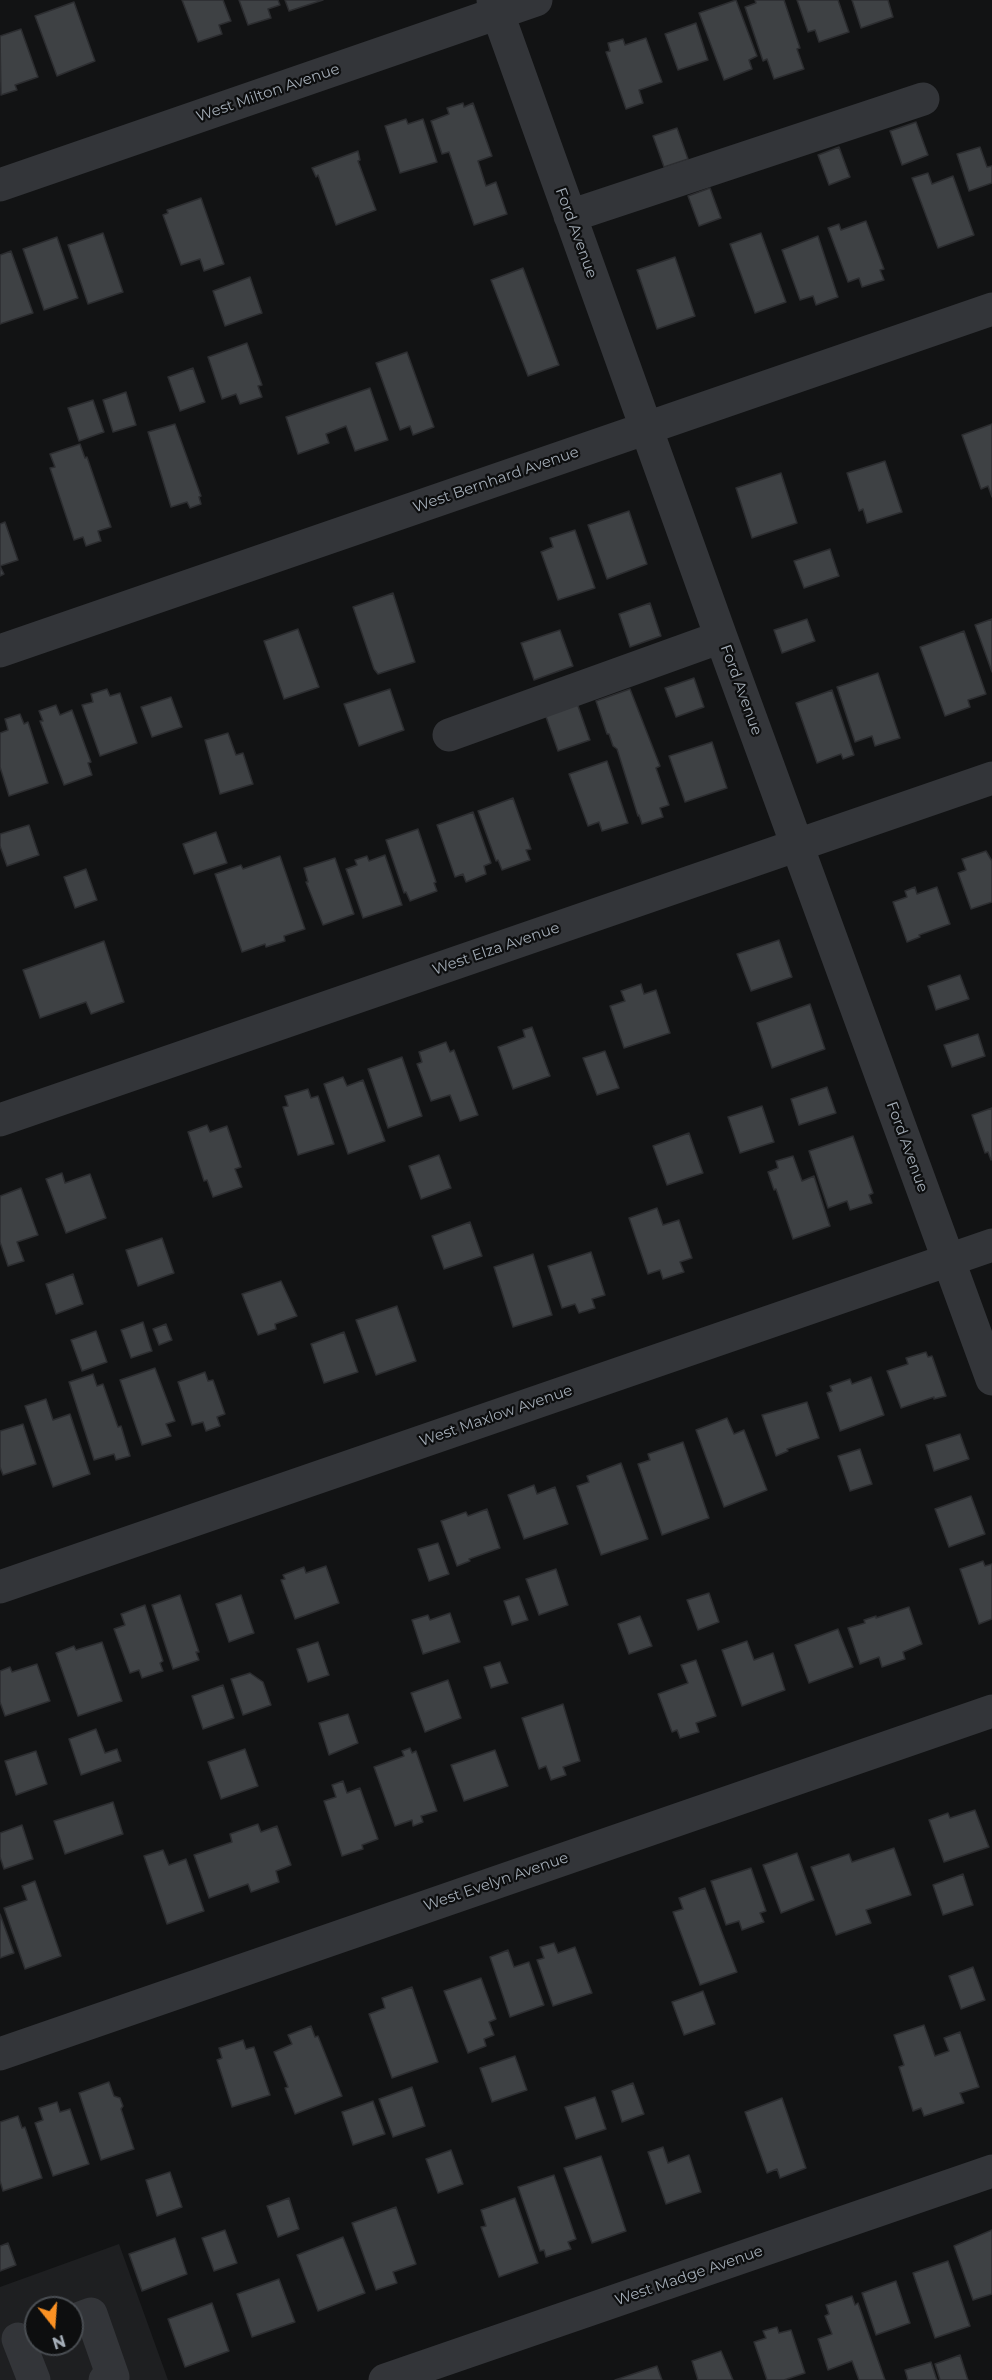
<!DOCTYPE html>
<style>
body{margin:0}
#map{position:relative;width:992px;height:2380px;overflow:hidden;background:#121314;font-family:Montserrat,sans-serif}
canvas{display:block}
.north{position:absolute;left:24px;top:2296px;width:60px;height:60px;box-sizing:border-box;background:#0d0e0f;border:2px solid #494d52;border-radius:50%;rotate:163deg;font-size:16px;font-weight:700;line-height:24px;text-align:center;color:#a3acb6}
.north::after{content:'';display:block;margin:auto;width:21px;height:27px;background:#fb9123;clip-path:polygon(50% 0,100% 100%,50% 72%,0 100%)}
</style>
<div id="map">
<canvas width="992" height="2380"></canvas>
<div class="north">N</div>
</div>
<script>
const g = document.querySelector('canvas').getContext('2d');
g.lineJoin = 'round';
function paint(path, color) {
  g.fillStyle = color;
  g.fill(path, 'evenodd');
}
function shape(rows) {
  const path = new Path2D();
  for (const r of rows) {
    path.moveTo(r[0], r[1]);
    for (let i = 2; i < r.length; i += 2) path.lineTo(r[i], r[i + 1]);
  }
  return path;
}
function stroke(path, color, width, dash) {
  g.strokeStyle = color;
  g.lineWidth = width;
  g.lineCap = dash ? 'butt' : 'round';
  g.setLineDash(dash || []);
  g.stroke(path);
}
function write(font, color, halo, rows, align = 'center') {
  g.font = font + ' Montserrat,sans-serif';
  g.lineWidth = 4.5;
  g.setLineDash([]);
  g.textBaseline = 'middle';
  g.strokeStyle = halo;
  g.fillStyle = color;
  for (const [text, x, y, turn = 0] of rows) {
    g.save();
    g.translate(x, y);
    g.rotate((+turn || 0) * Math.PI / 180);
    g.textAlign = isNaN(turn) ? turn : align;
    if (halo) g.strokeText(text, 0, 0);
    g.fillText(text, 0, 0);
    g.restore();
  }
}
const built = shape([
 [119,2244,168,2380,0,2380,0,2287],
 [36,2308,72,2308,72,2344,36,2344]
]);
const building = shape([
 [182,0,223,0,231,21,219,25,222,34,198,42,182,0],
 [239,0,278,0,280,5,268,9,271,18,248,25,239,0],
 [285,0,323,0,289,11,285,0],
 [736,0,757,56,749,60,752,69,724,80,699,13,736,0],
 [755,0,784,0,800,48,797,49,804,69,774,79,767,59,763,61,745,7,756,3,755,0],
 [797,0,838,0,849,32,819,42,815,30,808,32,797,0],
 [852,0,888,0,893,17,861,28,852,0],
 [74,2,95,61,57,76,35,16,74,2],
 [696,23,708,60,678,70,665,34,696,23],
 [21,29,38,77,15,85,17,90,1,95,0,36,21,29],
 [646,38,662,82,639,90,643,103,626,109,606,52,610,51,608,43,623,39,625,45,646,38],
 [463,103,464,107,473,103,492,156,478,161,486,186,496,182,507,214,474,225,449,152,442,154,431,121,449,114,447,108,463,103],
 [406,119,408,124,423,119,437,162,400,173,385,126,406,119],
 [916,122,928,155,902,165,890,131,916,122],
 [677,128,688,159,664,167,653,136,677,128],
 [839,147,850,177,829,185,818,155,839,147],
 [980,147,987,167,992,166,992,183,969,191,957,154,980,147],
 [358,151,360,160,358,161,376,210,336,225,318,175,316,177,312,168,358,151],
 [928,173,932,184,953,176,974,235,938,248,912,178,928,173],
 [710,188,721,218,699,226,688,196,710,188],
 [201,198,224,264,204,271,200,259,181,265,163,215,168,213,167,210,201,198],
 [866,221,884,269,880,270,884,280,862,287,859,278,848,282,828,228,839,224,841,230,866,221],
 [103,233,123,292,88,304,68,245,103,233],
 [761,233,786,302,755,313,730,244,761,233],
 [818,236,838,297,816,305,813,296,800,300,782,250,818,236],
 [57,237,78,298,44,310,23,249,57,237],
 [11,251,33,313,0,324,0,255,11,251],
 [675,257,695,316,657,329,637,270,675,257],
 [523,268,559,365,528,376,491,280,523,268],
 [250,277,262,313,225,326,213,291,250,277],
 [247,343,262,385,258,386,262,397,240,404,236,394,222,399,208,357,247,343],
 [407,352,434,427,413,435,410,426,400,430,376,363,407,352],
 [193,368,205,402,180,411,168,377,193,368],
 [370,388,388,440,355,451,346,426,326,434,329,443,298,454,286,417,370,388],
 [126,392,136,425,113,432,103,400,126,392],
 [93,400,104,432,79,441,68,408,93,400],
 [175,424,201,496,199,497,201,504,190,508,187,502,171,507,148,432,175,424],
 [992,424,992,497,988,486,981,489,962,435,992,424],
 [80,444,85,458,87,457,111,527,98,531,101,541,86,546,83,537,74,540,50,468,55,467,50,454,80,444],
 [885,461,902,512,867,523,863,509,859,511,847,473,885,461],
 [781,473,797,523,752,538,736,488,781,473],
 [629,511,647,564,607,579,588,525,629,511],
 [5,522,18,560,0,566,4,574,0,576,0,524,5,522],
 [575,530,595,588,558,600,541,552,553,547,550,538,575,530],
 [830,549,839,576,804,588,794,561,830,549],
 [393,593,415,662,378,674,374,669,353,607,393,593],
 [650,603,661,636,630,647,619,614,650,603],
 [807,619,815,641,782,653,774,630,807,619],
 [992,619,992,672,975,625,992,619],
 [298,629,319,687,284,699,264,641,298,629],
 [560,630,573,666,534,680,521,643,560,630],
 [964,631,986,694,968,700,970,707,945,716,920,647,964,631],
 [878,673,900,738,875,746,872,736,855,742,837,687,878,673],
 [694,678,704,707,676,717,665,688,694,678],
 [107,689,110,696,120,693,137,743,100,756,82,705,93,702,91,694,107,689],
 [390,689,404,730,359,746,344,704,390,689],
 [630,689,660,766,656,768,669,805,660,808,663,817,642,824,639,815,638,816,617,749,613,746,609,734,607,734,596,701,630,689],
 [832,690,854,755,843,759,841,754,817,763,796,703,832,690],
 [171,697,182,727,152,737,141,707,171,697],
 [577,703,590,740,558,751,545,714,577,703],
 [56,705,60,715,72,710,91,762,88,763,92,775,64,785,40,721,43,721,39,711,56,705],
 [20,714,24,724,28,722,48,783,9,796,0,767,0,733,8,730,5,719,20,714],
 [228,733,236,755,243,753,253,784,220,794,205,740,228,733],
 [712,742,727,788,685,802,669,756,712,742],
 [607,761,628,823,602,831,599,822,588,826,569,774,607,761],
 [513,798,531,849,526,850,530,860,502,870,498,860,496,861,478,811,513,798],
 [473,812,491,863,484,866,486,874,466,882,463,874,455,877,437,825,473,812],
 [29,825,39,855,7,866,0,846,0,834,29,825],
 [418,829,436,882,434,883,437,891,410,901,406,892,404,893,386,840,418,829],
 [216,832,227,863,194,874,183,844,216,832],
 [986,851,992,861,992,902,971,909,958,873,966,870,962,859,986,851],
 [385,855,402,905,363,918,346,869,357,865,355,860,367,856,369,861,385,855],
 [280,856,305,929,284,936,285,941,266,947,265,944,242,952,215,874,241,865,243,869,280,856],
 [335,858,354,914,323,925,306,882,308,882,304,868,335,858],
 [86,869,97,900,75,908,64,877,86,869],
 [915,887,917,894,937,887,950,924,919,935,920,937,907,942,893,902,907,897,905,891,915,887],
 [779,940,792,977,751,991,737,954,779,940],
 [104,941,124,1002,91,1014,86,1002,40,1018,23,970,104,941],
 [960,975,969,999,936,1010,928,986,960,975],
 [641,984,644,994,656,990,670,1033,624,1048,610,1006,625,1001,621,991,641,984],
 [810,1004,825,1049,772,1068,757,1023,810,1004],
 [532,1027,550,1076,513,1089,498,1047,525,1037,523,1030,532,1027],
 [978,1034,985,1056,952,1067,944,1045,978,1034],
 [446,1042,450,1052,454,1050,478,1115,460,1121,450,1095,431,1101,417,1064,422,1062,419,1052,446,1042],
 [605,1051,619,1088,597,1095,583,1058,605,1051],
 [402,1057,422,1116,388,1128,368,1069,402,1057],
 [343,1077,347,1086,363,1080,385,1141,348,1154,324,1084,343,1077],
 [827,1087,836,1113,799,1125,791,1099,827,1087],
 [308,1089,311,1098,318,1096,334,1144,298,1155,283,1107,288,1106,285,1096,308,1089],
 [762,1106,774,1142,740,1153,728,1117,762,1106],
 [992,1108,992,1159,991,1160,988,1152,985,1153,972,1115,992,1108],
 [207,1125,210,1132,227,1126,241,1167,235,1169,242,1187,213,1197,207,1180,204,1181,188,1132,207,1125],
 [689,1133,703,1173,667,1185,653,1146,689,1133],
 [853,1136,873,1193,869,1195,872,1203,850,1210,847,1201,828,1208,809,1151,853,1136],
 [439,1155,451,1188,421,1199,409,1166,439,1155],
 [793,1156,802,1181,814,1176,830,1226,793,1239,776,1189,774,1190,768,1172,778,1168,776,1161,793,1156],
 [62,1173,65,1183,90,1174,106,1218,66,1233,46,1179,62,1173],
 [21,1188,38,1235,17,1242,24,1261,8,1266,0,1242,0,1196,21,1188],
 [657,1208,663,1225,679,1220,692,1258,680,1262,684,1272,663,1279,660,1270,648,1274,629,1218,657,1208],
 [470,1222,482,1256,444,1269,432,1236,470,1222],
 [162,1238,174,1273,138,1286,126,1250,162,1238],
 [591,1252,605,1295,592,1299,595,1308,579,1313,575,1304,562,1308,548,1266,591,1252],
 [533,1254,552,1315,513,1327,494,1267,533,1254],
 [73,1274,83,1304,56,1314,46,1284,73,1274],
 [281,1281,297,1316,275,1324,276,1329,258,1335,242,1294,281,1281],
 [397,1306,416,1361,376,1375,356,1320,397,1306],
 [143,1322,152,1351,131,1358,121,1330,143,1322],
 [166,1324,172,1340,159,1345,153,1329,166,1324],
 [96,1331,107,1362,82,1371,71,1340,96,1331],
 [344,1332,358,1372,324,1383,311,1344,344,1332],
 [926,1352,928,1357,932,1356,946,1396,934,1399,934,1397,901,1408,887,1371,908,1364,906,1358,926,1352],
 [155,1368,175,1421,166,1424,171,1436,142,1445,120,1380,155,1368],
 [205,1372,208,1381,213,1380,225,1414,217,1417,220,1426,206,1431,203,1422,192,1425,178,1382,205,1372],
 [93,1374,97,1386,103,1384,118,1427,121,1426,130,1456,116,1460,114,1454,94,1460,69,1382,93,1374],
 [871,1377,884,1415,840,1431,827,1393,832,1391,830,1386,850,1379,852,1384,871,1377],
 [46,1399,53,1420,70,1414,90,1474,53,1487,25,1406,46,1399],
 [807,1402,819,1438,787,1449,788,1451,776,1456,762,1415,807,1402],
 [727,1418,734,1434,744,1430,767,1490,724,1507,696,1430,727,1418],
 [23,1424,36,1464,3,1475,0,1467,0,1431,23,1424],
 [960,1434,969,1459,934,1471,926,1445,960,1434],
 [683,1442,709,1518,662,1535,638,1464,650,1460,648,1454,683,1442],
 [860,1449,872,1484,850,1491,838,1456,860,1449],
 [621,1463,648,1539,601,1555,577,1486,589,1482,587,1476,621,1463],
 [534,1485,537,1494,555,1487,568,1524,524,1539,508,1495,534,1485],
 [971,1496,985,1534,949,1547,935,1509,971,1496],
 [487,1509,500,1548,469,1559,470,1561,457,1566,441,1521,466,1512,468,1516,487,1509],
 [438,1543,449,1574,429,1581,418,1549,438,1543],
 [983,1561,985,1566,992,1564,992,1619,979,1624,960,1569,983,1561],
 [326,1566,339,1603,295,1619,281,1580,285,1579,283,1575,304,1567,306,1573,326,1566],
 [556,1569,568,1605,539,1615,526,1579,556,1569],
 [709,1593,719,1622,698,1630,687,1600,709,1593],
 [180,1595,199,1652,196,1652,199,1660,173,1669,152,1605,180,1595],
 [241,1595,254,1633,229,1642,216,1604,241,1595],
 [519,1596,528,1620,512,1625,504,1601,519,1596],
 [145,1605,163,1661,160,1663,163,1671,142,1678,139,1670,130,1673,114,1629,125,1625,121,1614,145,1605],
 [909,1607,922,1644,903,1652,905,1659,882,1667,879,1657,860,1664,848,1628,865,1623,864,1620,876,1616,876,1618,909,1607],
 [450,1613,460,1642,423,1654,412,1620,428,1615,430,1620,450,1613],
 [640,1616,652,1646,629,1654,618,1624,640,1616],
 [838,1629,853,1667,809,1683,795,1645,838,1629],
 [747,1641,754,1660,773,1653,785,1690,742,1706,722,1650,747,1641],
 [102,1642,122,1701,78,1716,56,1653,74,1646,76,1650,102,1642],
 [318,1642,329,1675,308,1682,297,1649,318,1642],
 [696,1660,716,1716,696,1723,699,1732,680,1738,677,1730,672,1732,658,1694,688,1683,681,1665,696,1660],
 [500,1662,508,1683,491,1688,484,1667,500,1662],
 [37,1664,50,1701,5,1716,0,1702,0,1671,10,1667,12,1672,37,1664],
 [250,1673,263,1682,271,1705,243,1715,231,1679,250,1673],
 [448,1680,461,1718,425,1732,411,1693,448,1680],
 [223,1685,234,1718,203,1729,192,1696,223,1685],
 [563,1704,580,1761,563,1767,566,1775,551,1780,546,1766,539,1769,522,1718,563,1704],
 [348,1714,358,1743,329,1755,319,1723,348,1714],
 [96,1729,105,1753,117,1749,121,1761,81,1775,69,1739,96,1729],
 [410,1748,412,1753,416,1751,437,1811,421,1816,423,1822,413,1826,412,1820,395,1826,374,1767,404,1756,402,1751,410,1748],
 [245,1749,258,1786,221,1799,208,1762,245,1749],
 [495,1750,508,1786,464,1801,451,1765,495,1750],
 [36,1751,47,1784,16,1795,5,1761,36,1751],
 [343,1781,347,1793,360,1788,378,1839,362,1845,363,1849,342,1856,324,1801,336,1797,332,1785,343,1781],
 [113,1802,123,1834,65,1854,54,1821,113,1802],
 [975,1810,989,1847,944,1862,929,1820,948,1813,950,1818,975,1810],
 [258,1824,261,1832,277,1826,291,1865,276,1871,279,1882,251,1892,248,1884,209,1898,194,1855,232,1842,230,1834,258,1824],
 [22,1825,33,1859,4,1869,0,1857,0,1833,22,1825],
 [894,1848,911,1895,866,1910,871,1923,836,1935,811,1867,849,1854,852,1862,894,1848],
 [163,1850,169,1865,186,1859,204,1911,167,1924,144,1856,163,1850],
 [797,1853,814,1900,781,1913,763,1865,797,1853],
 [751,1868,766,1911,760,1913,764,1922,742,1930,739,1921,726,1925,711,1881,751,1868],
 [963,1874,973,1905,943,1915,933,1885,963,1874],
 [35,1881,61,1956,25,1969,4,1908,27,1900,22,1886,35,1881],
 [705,1888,737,1972,700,1985,673,1912,683,1909,679,1898,705,1888],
 [0,1914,14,1953,0,1958,0,1914],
 [554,1943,558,1953,575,1947,592,1993,553,2006,537,1960,544,1958,540,1947,554,1943],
 [508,1950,514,1967,529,1962,544,2005,510,2017,490,1957,508,1950],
 [973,1967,985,2000,961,2009,949,1976,973,1967],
 [481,1978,496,2019,489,2022,494,2035,484,2039,486,2046,468,2053,444,1991,481,1978],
 [412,1987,438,2062,392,2078,369,2014,385,2008,382,1998,412,1987],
 [703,1991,715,2024,684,2035,672,2002,703,1991],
 [924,2025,935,2056,949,2051,944,2038,960,2032,979,2087,960,2093,964,2103,924,2116,921,2108,913,2111,899,2067,904,2065,894,2035,924,2025],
 [311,2026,315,2037,318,2036,342,2096,295,2114,285,2088,288,2087,274,2052,292,2044,288,2035,311,2026],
 [243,2040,246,2049,254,2047,270,2095,232,2107,217,2060,222,2058,219,2048,243,2040],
 [515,2056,527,2090,492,2102,480,2068,515,2056],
 [109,2082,114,2096,120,2098,123,2106,121,2109,134,2149,101,2160,79,2093,109,2082],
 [633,2083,644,2114,622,2122,612,2091,633,2083],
 [412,2087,425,2126,393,2137,379,2099,412,2087],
 [595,2097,606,2129,576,2139,565,2107,595,2097],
 [782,2098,806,2168,780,2178,777,2169,767,2173,745,2112,782,2098],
 [373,2101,385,2134,353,2145,342,2112,373,2101],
 [57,2102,60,2112,70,2109,89,2164,53,2176,35,2123,43,2120,39,2108,57,2102],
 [18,2116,22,2128,25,2127,42,2178,3,2191,0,2181,0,2122,18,2116],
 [663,2147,668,2163,689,2155,701,2192,666,2204,648,2152,663,2147],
 [451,2150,463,2184,438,2193,426,2159,451,2150],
 [601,2156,626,2231,592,2243,564,2168,601,2156],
 [170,2172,182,2207,157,2216,146,2180,170,2172],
 [554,2175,576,2239,568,2242,571,2249,546,2257,544,2250,540,2251,518,2187,554,2175],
 [289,2198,299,2229,278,2237,267,2206,289,2198],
 [515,2198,538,2263,499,2277,481,2227,486,2226,481,2210,515,2198],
 [396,2207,416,2264,393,2272,397,2283,376,2290,352,2223,396,2207],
 [225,2230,237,2263,214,2271,202,2238,225,2230],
 [992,2230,992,2294,973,2300,954,2246,992,2230],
 [343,2237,365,2293,318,2311,297,2255,343,2237],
 [175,2238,187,2274,142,2291,129,2254,175,2238],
 [8,2243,16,2265,0,2271,0,2246,8,2243],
 [948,2261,970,2326,935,2338,913,2273,948,2261],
 [279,2279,295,2322,252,2337,237,2294,279,2279],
 [896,2281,910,2323,876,2335,862,2293,896,2281],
 [852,2296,855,2305,858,2303,885,2380,859,2380,852,2361,828,2370,818,2339,832,2334,825,2316,829,2314,826,2305,852,2296],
 [212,2303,229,2351,185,2367,168,2319,212,2303],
 [777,2327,779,2333,791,2330,805,2373,784,2380,767,2380,754,2342,766,2338,763,2331,777,2327],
 [721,2351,733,2380,698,2380,692,2361,721,2351],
 [960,2355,968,2380,940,2380,935,2364,960,2355],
 [931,2362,937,2380,908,2380,905,2370,931,2362],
 [657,2366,662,2380,615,2380,657,2366]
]);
const minor = shape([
 [493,0,721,637,992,1379],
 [0,185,536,0],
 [570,216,923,99],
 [0,651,992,309],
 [449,735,721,637],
 [0,1120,992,778],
 [0,1587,992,1245],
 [0,2054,992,1711],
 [72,2321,91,2314,113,2377,105,2380],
 [18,2339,34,2380],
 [385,2380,992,2171]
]);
const streetNames = [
 ["West Milton Avenue",268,93,-19],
 ["Ford Avenue",576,233,70],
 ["West Bernhard Avenue",496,480,-19],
 ["Ford Avenue",741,690,70],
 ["West Elza Avenue",496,949,-19],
 ["Ford Avenue",907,1147,70],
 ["West Maxlow Avenue",496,1416,-19],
 ["West Evelyn Avenue",496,1882,-19],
 ["West Madge Avenue",689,2276,-19]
];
paint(built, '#1e1f21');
paint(building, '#3e4144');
stroke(building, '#2c2d30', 1.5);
stroke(minor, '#333539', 33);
write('15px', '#a3acb6', '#0d0e0f', streetNames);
</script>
